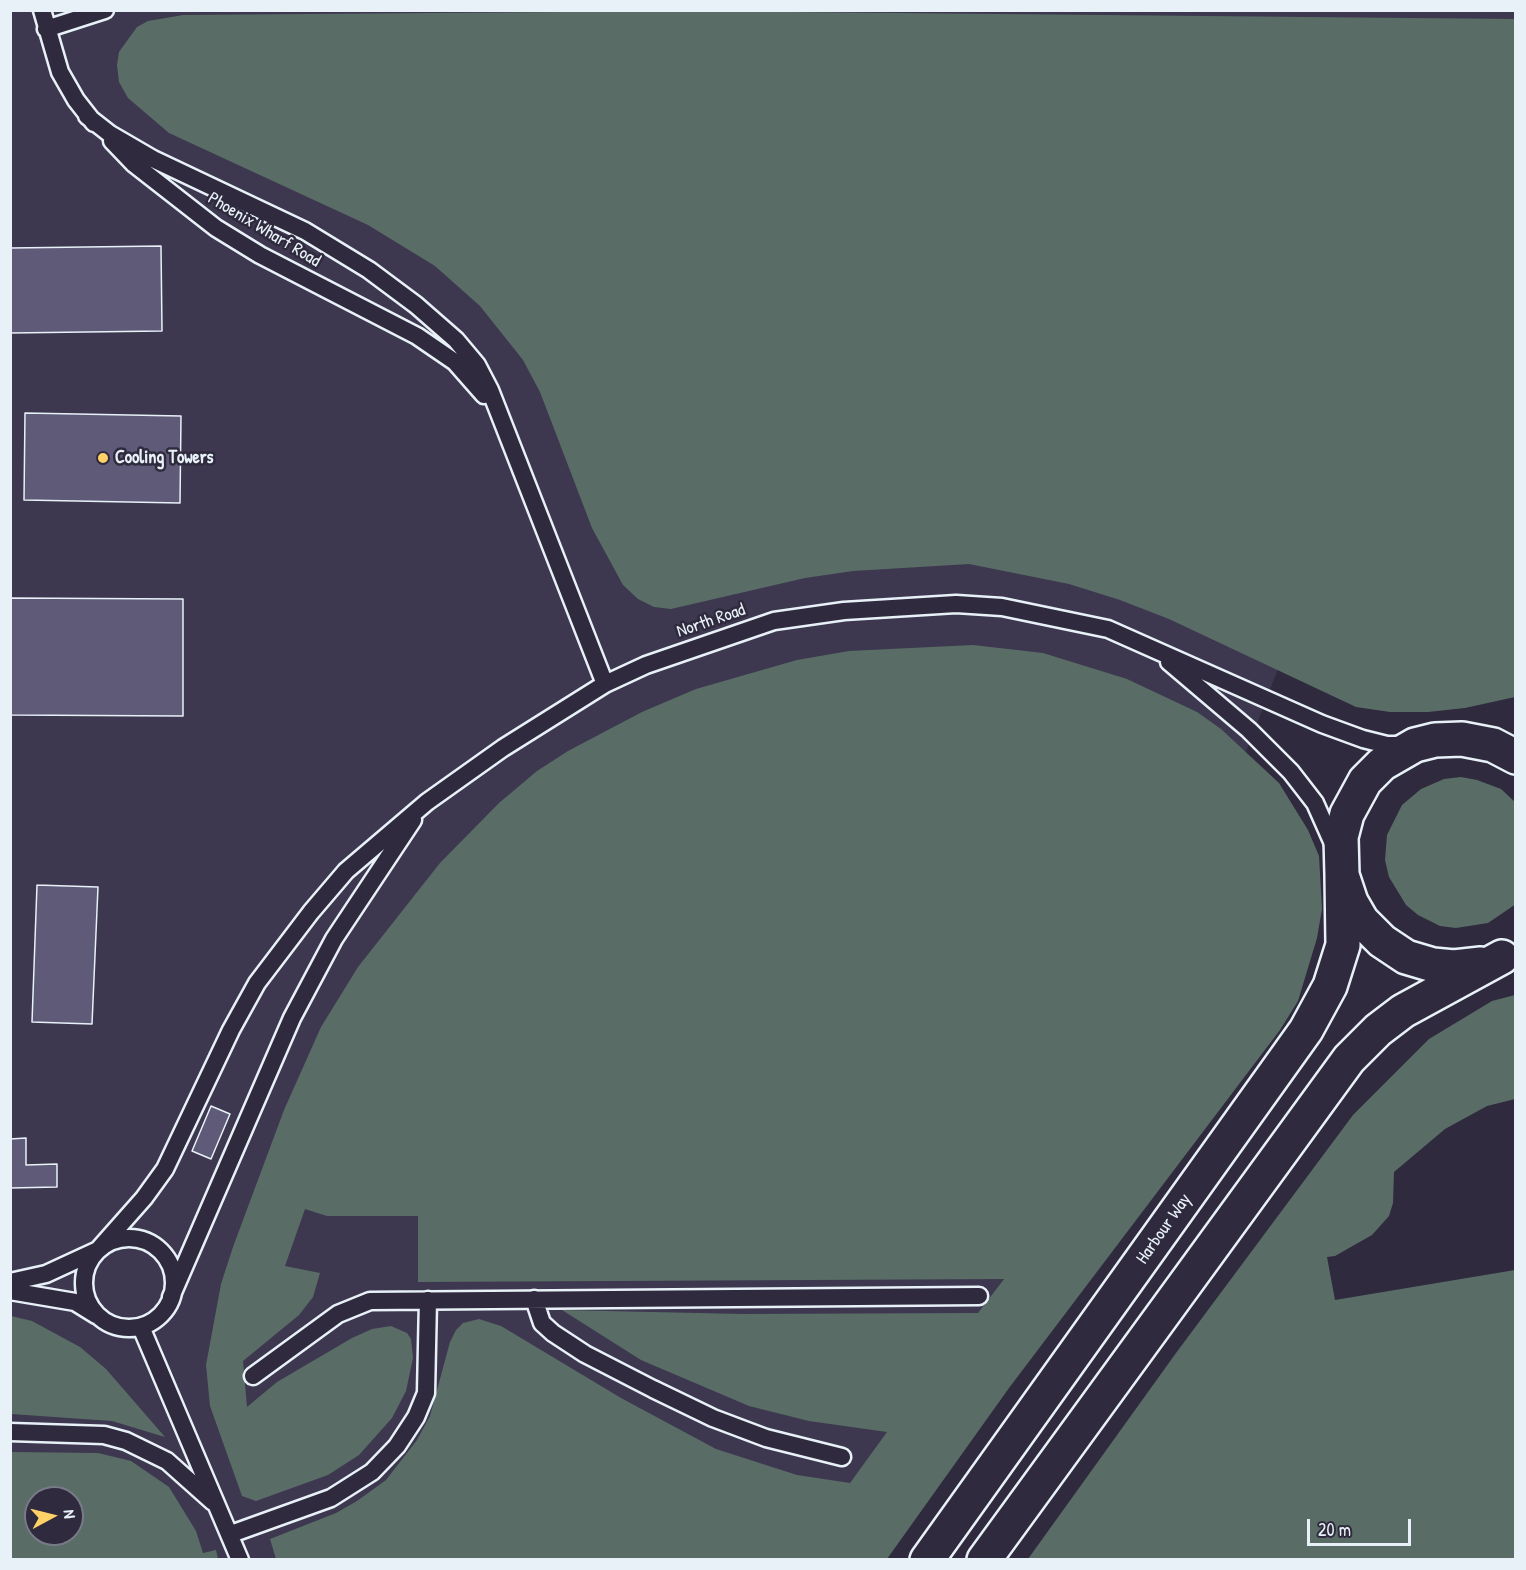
<!DOCTYPE html>
<style>
body{margin:0}
#map{position:relative;width:1526px;height:1570px;overflow:hidden;background:#2f2a3d;font-family:"Patrick Hand",sans-serif}
canvas{display:block}
.frame{position:absolute;inset:0;border:12px solid #e8f1f8;pointer-events:none}
.north{position:absolute;left:24px;top:1486px;width:60px;height:60px;box-sizing:border-box;background:#2f2a3d;border:2px solid #797a88;border-radius:50%;rotate:83deg;font-size:16px;font-weight:700;line-height:24px;text-align:center;color:#e8f1f8}
.north::after{content:'';display:block;margin:auto;width:21px;height:27px;background:#ffd166;clip-path:polygon(50% 0,100% 100%,50% 72%,0 100%)}
.scale{position:absolute;left:1307px;top:1519px;width:104px;height:27px;box-sizing:border-box;border:3px solid #e8f1f8;border-top:0;padding-left:8px;font-size:18px;line-height:21px;white-space:nowrap;color:#e8f1f8;-webkit-text-stroke:4px #2f2a3d;paint-order:stroke}
</style>
<div id="map">
<canvas width="1526" height="1570"></canvas>
<div class="frame"></div>
<div class="north">N</div>
<div class="scale">20 m</div>
</div>
<script>
const g = document.querySelector('canvas').getContext('2d');
g.lineJoin = 'round';
function paint(path, color) {
  g.fillStyle = color;
  g.fill(path, 'evenodd');
}
function shape(rows) {
  const path = new Path2D();
  for (const r of rows) {
    if (r.length === 3) {
      path.moveTo(r[0] + r[2], r[1]);
      path.arc(r[0], r[1], r[2], 0, 2 * Math.PI);
      continue;
    }
    path.moveTo(r[0], r[1]);
    for (let i = 2; i < r.length; i += 2) path.lineTo(r[i], r[i + 1]);
  }
  return path;
}
function stroke(path, color, width, dash) {
  g.strokeStyle = color;
  g.lineWidth = width;
  g.lineCap = dash ? 'butt' : 'round';
  g.setLineDash(dash || []);
  g.stroke(path);
}
function write(font, color, halo, rows, align = 'center') {
  g.font = font + ' "Patrick Hand",sans-serif';
  g.lineWidth = 5;
  g.setLineDash([]);
  g.textBaseline = 'middle';
  g.strokeStyle = halo;
  g.fillStyle = color;
  for (const [text, x, y, turn = 0] of rows) {
    g.save();
    g.translate(x, y);
    g.rotate((+turn || 0) * Math.PI / 180);
    g.textAlign = isNaN(turn) ? turn : align;
    if (halo) g.strokeText(text, 0, 0);
    g.fillText(text, 0, 0);
    g.restore();
  }
}
const built = shape([
 [11,11,1515,11,1515,487,1287,646,1223,811,1192,1020,979,1313,850,1483,737,1559,11,1560],
 [36,1498,72,1498,72,1534,36,1534]
]);
const green = shape([
 [689,11,1515,19,1515,697,1465,708,1428,712,1390,712,1356,707,1169,619,1120,600,1069,584,969,564,853,571,805,578,671,609,654,607,638,599,623,585,592,528,540,392,523,360,480,306,435,266,368,225,169,133,128,98,119,82,117,65,119,52,137,27,148,21,183,15],
 [973,645,1043,653,1127,679,1197,712,1221,729,1279,783,1308,830,1319,856,1322,909,1317,938,1298,1001,1280,1030,1009,1388,887,1559,276,1559,270,1539,336,1513,357,1501,386,1480,417,1440,430,1416,450,1342,456,1330,463,1323,479,1319,501,1326,621,1398,716,1449,797,1475,850,1483,887,1432,809,1421,749,1406,641,1360,562,1310,742,1314,978,1313,1004,1279,418,1282,418,1216,327,1216,305,1209,285,1266,320,1273,313,1297,299,1315,243,1361,247,1407,277,1382,352,1338,372,1329,391,1326,407,1333,411,1339,413,1358,406,1391,392,1418,359,1455,328,1475,256,1501,242,1496,210,1406,206,1365,221,1284,233,1247,284,1110,321,1027,358,967,440,863,499,803,537,771,568,751,642,712,696,689,797,660,849,651],
 [1461,777,1477,780,1501,789,1515,802,1516,904,1488,923,1456,928,1440,926,1418,915,1406,905,1389,877,1385,860,1387,835,1402,805,1421,789,1444,779],
 [1515,995,1515,1099,1487,1106,1445,1129,1394,1172,1393,1203,1389,1216,1372,1235,1335,1256,1327,1257,1335,1300,1515,1270,1515,1559,1028,1559,1176,1353,1353,1115,1429,1039,1492,1001],
 [11,1316,32,1321,80,1347,106,1369,165,1437,112,1421,11,1414],
 [11,1452,98,1453,131,1461,169,1487,196,1531,203,1553,216,1550,218,1559,11,1559],
 [36,1498,72,1498,72,1534,36,1534]
]);
const building = shape([
 [161,246,162,331,10,333,10,248,161,246],
 [25,413,181,416,180,503,24,500,25,413],
 [10,598,183,599,183,716,10,715,10,598],
 [37,885,98,887,92,1024,32,1022,37,885],
 [211,1106,230,1114,211,1159,192,1151,211,1106],
 [26,1138,26,1165,57,1164,57,1187,10,1188,10,1139,26,1138]
]);
const service = shape([
 [42,10,60,72,76,100,94,123],
 [46,29,105,10],
 [87,116,110,134,153,159,305,231,369,270,416,305,456,340,477,365,490,390,605,684],
 [112,141,134,164,216,228,260,255,417,336,455,362,484,395],
 [1169,662,1249,730,1291,772,1315,803,1335,848],
 [129,1283,45],
 [10,1282,46,1274,98,1250,144,1198,165,1169,231,1030,257,983,311,912,346,871,427,802,503,748,605,684,646,665,774,621,844,611,956,604,1002,607,1108,629,1322,724,1363,739,1387,745,1405,745],
 [10,1291,75,1302,96,1315],
 [171,1297,292,1018,334,939,413,820],
 [534,1299,542,1323,553,1333,585,1354,653,1389,713,1418,766,1438,842,1457],
 [141,1327,240,1560],
 [253,1376,338,1314,370,1301,979,1296],
 [10,1432,104,1435,126,1441,167,1461,213,1502],
 [231,1534,331,1498,372,1472,397,1446,416,1417,426,1393,428,1300]
]);
const primary = shape([
 [1481,964,1454,967,1433,965,1406,957,1382,941,1362,921,1351,902,1342,875,1341,837,1347,814,1365,781,1382,764,1415,745,1435,740,1462,739,1493,745,1516,757],
 [927,1560,1306,1030,1330,986,1343,945,1342,875],
 [984,1560,1349,1059,1378,1030,1403,1011,1502,957]
]);
const markers = [
 [103,458,6,"#ffd166"]
];
const streetNames = [
 ["Phoenix Wharf Road",264,230,31],
 ["North Road",711,621,-19],
 ["Harbour Way",1164,1229,-55]
];
const poiNames = [
 ["Cooling Towers",115,458]
];
paint(built, '#3d384f');
paint(green, '#596d66');
paint(building, '#5e5a78');
stroke(building, '#e8f1f8', 1.5);
stroke(service, '#e8f1f8', 21);
stroke(primary, '#e8f1f8', 38);
stroke(service, '#2f2a3d', 16);
stroke(primary, '#2f2a3d', 33);
for (const [x, y, r, color] of markers) {
  const dot = new Path2D();
  dot.arc(x, y, r, 0, 2 * Math.PI);
  g.fillStyle = color;
  g.fill(dot);
  stroke(dot, '#2f2a3d', 2);
}
write('18px', '#e8f1f8', '#2f2a3d', streetNames);
write('bold 18px', '#e8f1f8', '#2f2a3d', poiNames, 'left');
</script>
